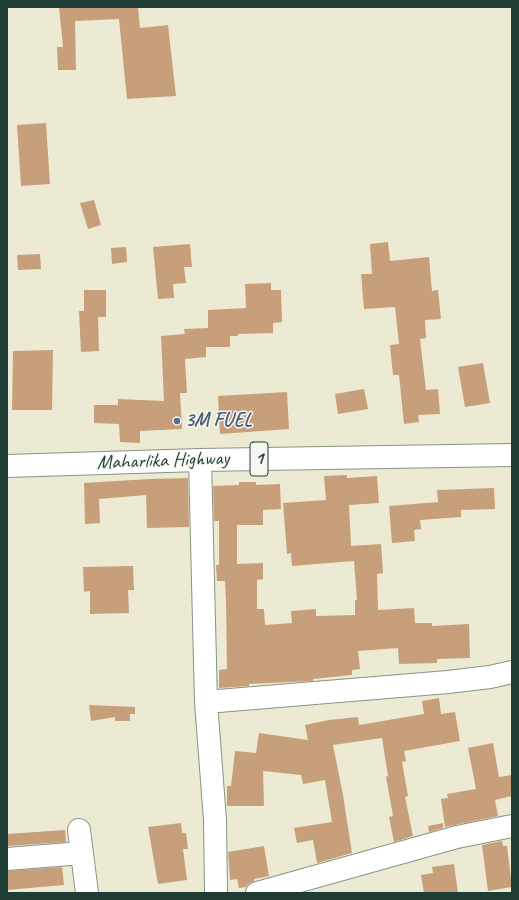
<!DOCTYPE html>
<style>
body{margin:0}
#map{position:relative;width:519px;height:900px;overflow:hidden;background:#edead4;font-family:Caveat,sans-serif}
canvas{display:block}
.frame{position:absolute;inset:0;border:8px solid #1f3d34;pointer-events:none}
</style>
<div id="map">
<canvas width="519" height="900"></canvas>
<div class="frame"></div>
</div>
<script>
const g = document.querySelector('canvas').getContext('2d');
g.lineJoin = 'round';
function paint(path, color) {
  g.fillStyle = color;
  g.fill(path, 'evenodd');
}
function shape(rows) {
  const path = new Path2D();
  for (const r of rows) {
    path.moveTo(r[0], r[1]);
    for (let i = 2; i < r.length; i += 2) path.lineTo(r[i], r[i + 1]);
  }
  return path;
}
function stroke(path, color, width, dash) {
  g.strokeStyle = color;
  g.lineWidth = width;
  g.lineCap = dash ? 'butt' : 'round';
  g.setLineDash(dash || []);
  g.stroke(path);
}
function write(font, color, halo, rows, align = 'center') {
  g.font = font + ' Caveat,sans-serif';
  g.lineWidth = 3;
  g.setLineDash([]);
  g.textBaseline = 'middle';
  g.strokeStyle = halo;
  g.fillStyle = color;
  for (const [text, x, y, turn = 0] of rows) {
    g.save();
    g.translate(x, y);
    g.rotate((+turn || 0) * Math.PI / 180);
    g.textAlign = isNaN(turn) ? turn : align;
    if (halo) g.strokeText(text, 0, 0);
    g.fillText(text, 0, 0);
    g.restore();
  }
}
const building = shape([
 [59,7,138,7,140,28,168,25,176,96,127,99,119,19,75,21,76,70,58,70,57,47,63,47],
 [46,123,50,184,21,186,17,125],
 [94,200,101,225,88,229,80,203],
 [388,242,390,261,429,257,432,291,438,290,441,319,425,320,426,338,420,339,426,390,438,389,440,414,418,415,419,422,404,424,399,375,393,375,390,345,399,344,395,307,364,309,361,274,372,274,370,244],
 [190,244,192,267,184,267,186,283,173,284,174,298,158,299,153,247],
 [126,247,127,262,112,264,111,248],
 [40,254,41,269,18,270,17,255],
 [271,283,271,290,281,290,282,322,273,323,273,333,238,334,238,336,230,336,230,347,206,347,206,357,185,359,187,393,180,393,182,429,140,431,140,443,120,442,119,424,94,423,94,405,118,405,118,399,164,401,161,336,185,334,184,329,208,328,208,310,246,308,245,284],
 [84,290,106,290,106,317,98,317,99,351,81,352,79,311,84,311],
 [53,350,52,410,12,410,13,351],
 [483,363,490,403,465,407,458,367],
 [364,389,368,409,338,414,335,394],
 [287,392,289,429,220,434,218,396],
 [347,475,347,478,377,476,379,503,349,505,351,546,381,544,383,573,377,574,378,610,414,608,415,623,432,623,432,626,469,624,470,658,437,659,437,663,399,664,398,648,358,651,360,669,352,670,352,675,313,679,313,681,249,684,249,686,219,688,219,670,227,669,226,601,225,581,217,581,216,565,219,565,219,521,214,521,213,486,239,485,239,482,256,482,256,485,280,484,281,509,263,510,263,525,237,525,237,564,263,563,263,579,257,580,257,609,264,609,265,625,292,623,291,611,316,609,316,616,355,615,355,600,357,600,354,561,292,566,291,553,287,554,283,503,326,500,324,476],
 [188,478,189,527,147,528,146,495,99,499,100,523,85,524,84,483,149,479],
 [494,488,495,509,461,510,461,517,420,520,421,529,414,530,415,541,392,543,389,506,438,502,437,490],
 [129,566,133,566,134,590,128,590,129,613,90,614,90,591,84,592,83,567],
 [439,698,441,714,455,712,460,741,404,751,406,761,402,762,408,796,405,797,413,836,394,842,389,817,393,816,386,777,388,776,382,738,333,745,343,795,352,853,317,863,313,840,297,843,294,828,332,822,325,780,303,784,301,775,263,771,264,806,227,806,227,786,231,786,235,751,256,753,259,733,308,740,305,725,329,720,358,717,359,725,424,714,422,701],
 [89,705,135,707,135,714,130,714,130,721,115,721,115,717,91,721],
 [493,743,499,777,512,775,512,796,495,800,498,816,445,827,441,799,448,798,447,794,476,789,468,748],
 [181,823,182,833,186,833,188,849,183,849,187,880,158,884,148,827],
 [443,823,443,828,429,832,428,826],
 [65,830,66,842,7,846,7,834],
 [502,841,503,846,507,846,512,887,488,891,482,845],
 [264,846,269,876,254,879,254,881,248,884,246,887,239,888,237,879,230,880,228,852],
 [454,864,458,893,424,893,421,875,433,873,432,867],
 [62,867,64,885,7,890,7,871]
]);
const minor = shape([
 [200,460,206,702,215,820,216,893],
 [206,702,448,682,490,677,512,672],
 [79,830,87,893],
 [7,859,82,853],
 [257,893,457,837,512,826]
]);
const highway = shape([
 [7,466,200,460,512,455]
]);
const markers = [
 [177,421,4,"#5c6f8a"]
];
const shields = [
 [259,459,18]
];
const shieldNames = [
 ["1",259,459]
];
const serviceNames = [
 ["3M FUEL",185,421]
];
const streetNames = [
 ["Maharlika Highway",163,461,-2]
];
paint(building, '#c7a07b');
stroke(minor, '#869484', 24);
stroke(highway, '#869484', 24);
stroke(minor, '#fff', 22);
stroke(highway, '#fff', 22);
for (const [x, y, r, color] of markers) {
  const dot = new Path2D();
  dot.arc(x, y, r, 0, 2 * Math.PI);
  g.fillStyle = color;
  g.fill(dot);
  stroke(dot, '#f6f6f2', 1.5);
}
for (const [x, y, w] of shields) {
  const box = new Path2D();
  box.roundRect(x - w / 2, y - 17, w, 34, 3);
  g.fillStyle = '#f6f6f2';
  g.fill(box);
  stroke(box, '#1f3d34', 1);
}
write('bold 19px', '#1f3d34', null, shieldNames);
write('bold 20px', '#4e5e75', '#f6f6f2', serviceNames, 'left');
write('20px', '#1f3d34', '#f6f6f2', streetNames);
</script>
